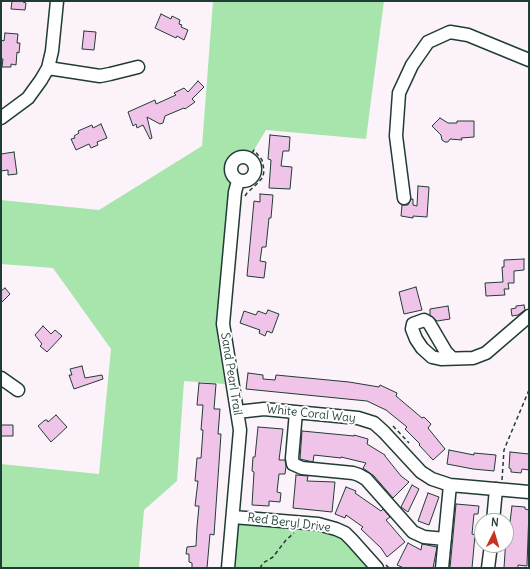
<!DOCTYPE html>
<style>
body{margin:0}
#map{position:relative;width:530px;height:569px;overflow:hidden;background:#fcf3fa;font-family:Delius,sans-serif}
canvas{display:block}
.frame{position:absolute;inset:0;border:2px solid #1f3d34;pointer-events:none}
.north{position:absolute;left:474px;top:513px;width:40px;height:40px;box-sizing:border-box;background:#fff;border:1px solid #a5b1ae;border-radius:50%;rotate:5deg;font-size:11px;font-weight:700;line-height:16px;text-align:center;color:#1f3d34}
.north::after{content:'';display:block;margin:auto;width:14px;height:18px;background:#c8321e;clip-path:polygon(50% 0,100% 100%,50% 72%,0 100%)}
</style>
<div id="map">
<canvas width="530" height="569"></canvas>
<div class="frame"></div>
<div class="north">N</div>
</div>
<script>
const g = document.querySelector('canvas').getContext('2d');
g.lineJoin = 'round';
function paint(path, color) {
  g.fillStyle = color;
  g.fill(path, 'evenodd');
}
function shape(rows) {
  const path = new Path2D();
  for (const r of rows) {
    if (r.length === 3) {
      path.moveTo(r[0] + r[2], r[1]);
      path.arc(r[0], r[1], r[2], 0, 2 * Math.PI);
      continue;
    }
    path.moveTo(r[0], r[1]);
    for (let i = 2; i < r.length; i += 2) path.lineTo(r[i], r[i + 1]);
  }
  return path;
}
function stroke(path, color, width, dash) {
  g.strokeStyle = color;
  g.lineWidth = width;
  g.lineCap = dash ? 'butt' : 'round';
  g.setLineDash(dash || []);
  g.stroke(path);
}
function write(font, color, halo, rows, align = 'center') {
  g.font = font + ' Delius,sans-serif';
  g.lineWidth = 4;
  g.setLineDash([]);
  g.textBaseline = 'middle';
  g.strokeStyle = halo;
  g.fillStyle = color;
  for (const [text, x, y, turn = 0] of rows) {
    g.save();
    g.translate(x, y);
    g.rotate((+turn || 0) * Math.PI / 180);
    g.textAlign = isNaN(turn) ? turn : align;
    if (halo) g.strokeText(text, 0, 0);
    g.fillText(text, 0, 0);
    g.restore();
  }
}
const green = shape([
 [213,1,384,1,366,139,266,130,251,155,240,153,231,157,228,161,226,170,233,181,217,323,218,342,225,384,184,381,177,481,144,510,139,568,1,568,1,464,99,474,111,349,53,268,1,264,1,200,99,210,202,146],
 [236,523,320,528,339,534,372,568,232,568]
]);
const building = shape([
 [12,1,23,1,23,2,26,3,25,10,11,9,12,1],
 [161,14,171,19,172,16,180,20,179,24,182,25,181,27,188,30,184,40,177,36,176,38,155,28,161,14],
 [84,31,96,32,94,50,82,49,84,31],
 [5,33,18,34,17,43,20,43,19,53,17,52,16,65,11,64,11,67,2,67,3,59,1,59,1,40,4,41,5,33],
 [198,81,204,87,192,99,195,102,185,109,184,108,165,116,163,123,160,124,147,117,152,138,150,139,143,125,137,128,136,124,133,126,128,112,155,100,156,104,176,95,174,93,184,88,188,92,198,81],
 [440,118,448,123,457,123,457,121,474,121,474,137,461,138,462,140,450,139,448,142,445,142,442,140,441,135,432,126,440,118],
 [101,124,107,138,97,142,98,145,91,148,89,144,76,150,71,139,75,138,74,136,79,133,78,131,92,125,93,128,101,124],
 [270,135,290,137,289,151,283,151,281,166,292,167,290,189,269,188,271,160,268,159,270,135],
 [14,152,17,174,8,175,8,170,1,171,1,154,14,152],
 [418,186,429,187,427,217,413,216,413,218,401,216,402,205,408,205,411,199,413,199,413,205,417,206,418,186],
 [260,194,273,195,271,218,269,218,266,247,262,247,260,261,266,262,264,278,247,276,254,201,260,202,260,194],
 [524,259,524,270,514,271,514,283,508,283,509,289,504,289,505,295,486,296,485,283,503,282,502,267,504,267,504,260,524,259],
 [416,287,422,310,404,314,399,292,416,287],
 [5,288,10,294,1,303,1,291,5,288],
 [524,305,525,310,518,315,512,316,511,309,516,308,516,306,524,305],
 [448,306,450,319,437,321,430,315,430,309,448,306],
 [268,310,279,314,272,333,267,331,265,336,259,333,260,330,240,323,244,311,256,315,258,311,266,314,268,310],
 [43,326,51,334,55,330,62,336,47,352,40,346,42,344,35,335,43,326],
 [82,366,85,378,102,375,103,379,74,389,69,375,72,375,70,369,82,366],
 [248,373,263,375,263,379,275,380,276,375,349,382,379,387,380,385,397,393,396,396,422,418,424,417,431,424,428,428,445,449,433,460,419,445,420,444,405,429,407,427,386,410,367,401,246,389,248,373],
 [199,383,216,384,214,409,220,409,218,434,221,434,214,535,210,534,207,568,192,568,192,563,189,562,189,554,186,554,187,547,196,546,197,527,199,506,195,506,198,481,195,481,197,458,201,458,203,430,201,430,203,405,197,405,199,383],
 [56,415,67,427,51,442,38,426,45,420,47,420,48,422,56,415],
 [1,425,13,425,13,436,1,436,1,425],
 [258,427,283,429,279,460,285,460,286,466,285,474,279,474,277,492,281,493,280,502,269,501,269,506,252,505,254,472,252,471,253,457,255,457,258,427],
 [302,431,354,436,354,435,368,439,367,444,385,455,385,456,401,476,409,482,393,498,374,476,363,468,366,463,341,457,341,458,314,455,313,462,300,459,302,431],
 [449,450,474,455,474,453,496,455,494,471,473,469,447,464,449,450],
 [510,452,529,454,529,470,522,469,521,473,511,472,511,469,509,468,510,452],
 [296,475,308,476,307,481,335,482,332,512,293,508,296,475],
 [412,485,419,489,408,512,401,507,412,485],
 [346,487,356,491,355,493,381,511,383,509,390,517,386,520,405,542,387,557,381,548,361,529,363,527,346,515,345,518,335,514,346,487],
 [428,493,439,497,429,525,418,521,428,493],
 [456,504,479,506,478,514,474,514,472,534,475,535,472,568,450,568,456,504],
 [512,506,525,507,525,509,529,510,527,566,518,565,518,568,504,568,507,522,510,522,512,506],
 [408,543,421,550,422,544,437,547,433,568,404,568,397,565,408,543]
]);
const path = shape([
 [245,196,247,193,259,182,263,177,264,170,262,160,254,150,249,158],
 [393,426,409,443],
 [502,480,504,450,506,445,529,390],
 [481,542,482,528],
 [386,565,389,568],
 [260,568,263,563,273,557,286,540,294,533]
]);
const minor = shape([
 [48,68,100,76,110,74,138,67],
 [1,118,28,98,41,80,48,68,52,51,57,1],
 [243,169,12],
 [404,198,396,136,399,93,412,65,428,42,450,32,468,35,529,60],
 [452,358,446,352,429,323,424,320,413,324,412,329,416,339,422,348,432,357,441,359,473,358,486,353,529,316],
 [1,378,18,390],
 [237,412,264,409,358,418,374,423,384,432,421,472,432,479,450,485,529,492],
 [296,412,292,458,293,464,302,468,353,473,359,475,366,479,413,532,424,537,445,539],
 [233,517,318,524,336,529,345,533,352,540,377,568],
 [493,521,496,489],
 [228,568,240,430,223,324,235,192,238,181],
 [442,568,450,485],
 [488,568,491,545]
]);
const streetNames = [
 ["Sand Pearl Trail",231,374,81],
 ["White Coral Way",311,414,6],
 ["Red Beryl Drive",289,523,7]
];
paint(green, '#a7e5ad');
paint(building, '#f0c3e8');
stroke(building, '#1f3d34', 1);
stroke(minor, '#1f3d34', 15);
stroke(path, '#1f3d34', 1.5, [4, 3]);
stroke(minor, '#fff', 12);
write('12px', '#1f3d34', '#fff', streetNames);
</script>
